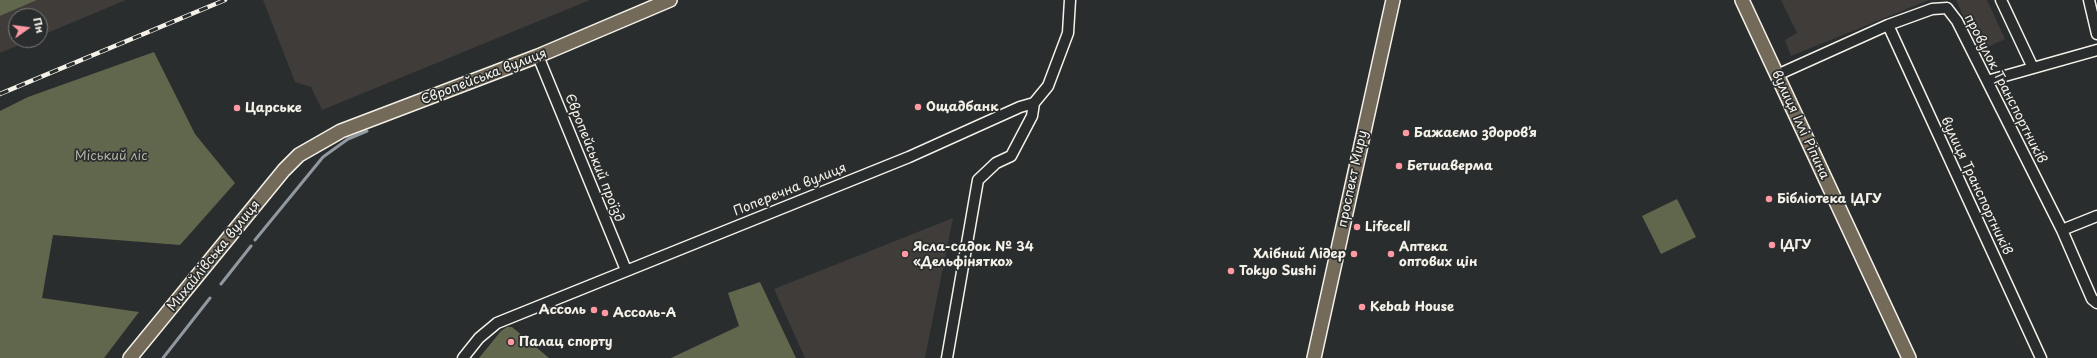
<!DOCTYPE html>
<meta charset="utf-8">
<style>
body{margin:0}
#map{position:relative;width:2097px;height:358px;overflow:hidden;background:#2a2d2e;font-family:"Playpen Sans",sans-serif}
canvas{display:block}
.north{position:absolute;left:8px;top:8px;width:40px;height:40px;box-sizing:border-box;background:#2a2d2e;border:1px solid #7b7b78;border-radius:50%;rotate:76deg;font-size:11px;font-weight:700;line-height:16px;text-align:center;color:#f4f1e8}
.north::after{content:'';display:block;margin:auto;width:14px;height:18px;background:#ff9aa2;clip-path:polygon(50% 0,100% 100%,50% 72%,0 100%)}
</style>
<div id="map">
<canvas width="2097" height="358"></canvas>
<div class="north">Пн</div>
</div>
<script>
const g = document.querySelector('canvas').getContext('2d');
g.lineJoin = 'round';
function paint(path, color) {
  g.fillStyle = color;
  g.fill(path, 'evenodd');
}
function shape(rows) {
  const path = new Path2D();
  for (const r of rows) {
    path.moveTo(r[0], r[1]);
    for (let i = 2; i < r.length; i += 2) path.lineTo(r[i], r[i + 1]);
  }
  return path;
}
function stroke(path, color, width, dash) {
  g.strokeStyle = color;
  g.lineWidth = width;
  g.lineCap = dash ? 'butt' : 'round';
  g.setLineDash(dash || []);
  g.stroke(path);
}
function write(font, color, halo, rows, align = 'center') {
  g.font = font + ' "Playpen Sans",sans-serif';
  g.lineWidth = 3.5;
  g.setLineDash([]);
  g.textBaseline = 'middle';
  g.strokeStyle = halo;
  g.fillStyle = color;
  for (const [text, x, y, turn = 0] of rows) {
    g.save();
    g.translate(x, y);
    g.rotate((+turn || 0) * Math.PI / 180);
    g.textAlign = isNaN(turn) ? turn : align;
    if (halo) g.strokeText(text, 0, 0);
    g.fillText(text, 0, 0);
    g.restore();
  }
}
const built = shape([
 [37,0,126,0,40,36,40,16,16,16,16,40,31,40,0,53,0,16],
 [263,0,590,0,322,110,311,87,295,82],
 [1781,0,1929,0,1791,56,1785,40,1797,33],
 [1956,0,1987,0,2005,39,1979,51],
 [953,218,925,358,805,358,774,289]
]);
const green = shape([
 [0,0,37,0,0,16],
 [154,52,195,134,235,183,180,245,53,235,42,298,139,312,104,358,0,358,0,111,28,97],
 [1677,199,1696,237,1661,254,1642,216],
 [760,282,796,358,671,358,739,326,728,293],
 [507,327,512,327,549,358,479,358,501,331]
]);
const stream = shape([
 [255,240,323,157,348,139,367,131],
 [221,284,251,246],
 [163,358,210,298]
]);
const minor = shape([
 [2001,0,2033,68],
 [2089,0,2097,34],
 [1888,25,2041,358],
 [538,56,626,270],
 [1777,75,1888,25,1932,9,1947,8,1957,21,2062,230,2092,299,2097,303],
 [1987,81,2097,50],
 [2062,230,2097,216],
 [463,358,479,338,497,323,909,157,1020,107,1034,103,1048,86,1068,33,1070,0],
 [947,358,978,180,996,163,1011,156,1032,116,1034,103]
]);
const major = shape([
 [1742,0,1909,358],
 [130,358,284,170,299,155,341,131,538,56,670,0],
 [1314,358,1393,0]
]);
const rail = shape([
 [0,94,225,0]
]);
const markers = [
 [918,107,4,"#ff9aa2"],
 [237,108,4,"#ff9aa2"],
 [1406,133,4,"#ff9aa2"],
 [1399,166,4,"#ff9aa2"],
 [1769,199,4,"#ff9aa2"],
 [1357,227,4,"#ff9aa2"],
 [1772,245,4,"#ff9aa2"],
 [905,254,4,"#ff9aa2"],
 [1354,254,4,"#ff9aa2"],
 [1391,254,4,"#ff9aa2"],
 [1231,271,4,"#ff9aa2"],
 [1362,307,4,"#ff9aa2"],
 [594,310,4,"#ff9aa2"],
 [605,313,4,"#ff9aa2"],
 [511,342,4,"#ff9aa2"]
];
const streetNames = [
 ["Європейська вулиця",484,77,-21],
 ["провулок Транспортників",2005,89,63],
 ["вулиця Іллі Ріпина",1800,125,65],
 ["Європейський проїзд",594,158,68],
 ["проспект Миру",1353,179,-78],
 ["вулиця Транспортників",1976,186,65],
 ["Поперечна вулиця",790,190,-22],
 ["Михайлівська вулиця",214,256,-51]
];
const poiNames = [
 ["Ощадбанк",926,107],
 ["Царське",245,108],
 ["Бажаємо здоровʼя",1414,133],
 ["Бетшаверма",1407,166],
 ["Бібліотека ІДГУ",1777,199],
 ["Lifecell",1365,227],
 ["ІДГУ",1780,245],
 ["Ясла-садок № 34",913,247],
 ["«Дельфінятко»",913,262],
 ["Аптека",1399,247],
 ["оптових цін",1399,262],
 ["Хлібний Лідер",1346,254,"right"],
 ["Tokyo Sushi",1239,271],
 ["Kebab House",1370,307],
 ["Ассоль",586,310,"right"],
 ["Ассоль-А",613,313],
 ["Палац спорту",519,342]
];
const parkNames = [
 ["Міський ліс",111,156]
];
paint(built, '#3f3c3a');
paint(green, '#60674d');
stroke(stream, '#9099a0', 3);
stroke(minor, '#f4f1e8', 13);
stroke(major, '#f4f1e8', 16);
stroke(minor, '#2a2d2e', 10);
stroke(major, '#746a5a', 13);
stroke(rail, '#f4f1e8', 4.5);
stroke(rail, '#2a2d2e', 3, [9]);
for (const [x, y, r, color] of markers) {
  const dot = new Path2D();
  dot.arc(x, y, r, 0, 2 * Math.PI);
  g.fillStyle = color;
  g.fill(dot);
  stroke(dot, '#2a2d2e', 1.5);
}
write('13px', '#f4f1e8', '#2a2d2e', streetNames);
write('bold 13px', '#f4f1e8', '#2a2d2e', poiNames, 'left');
write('13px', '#b1b3a2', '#2a2d2e', parkNames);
</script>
